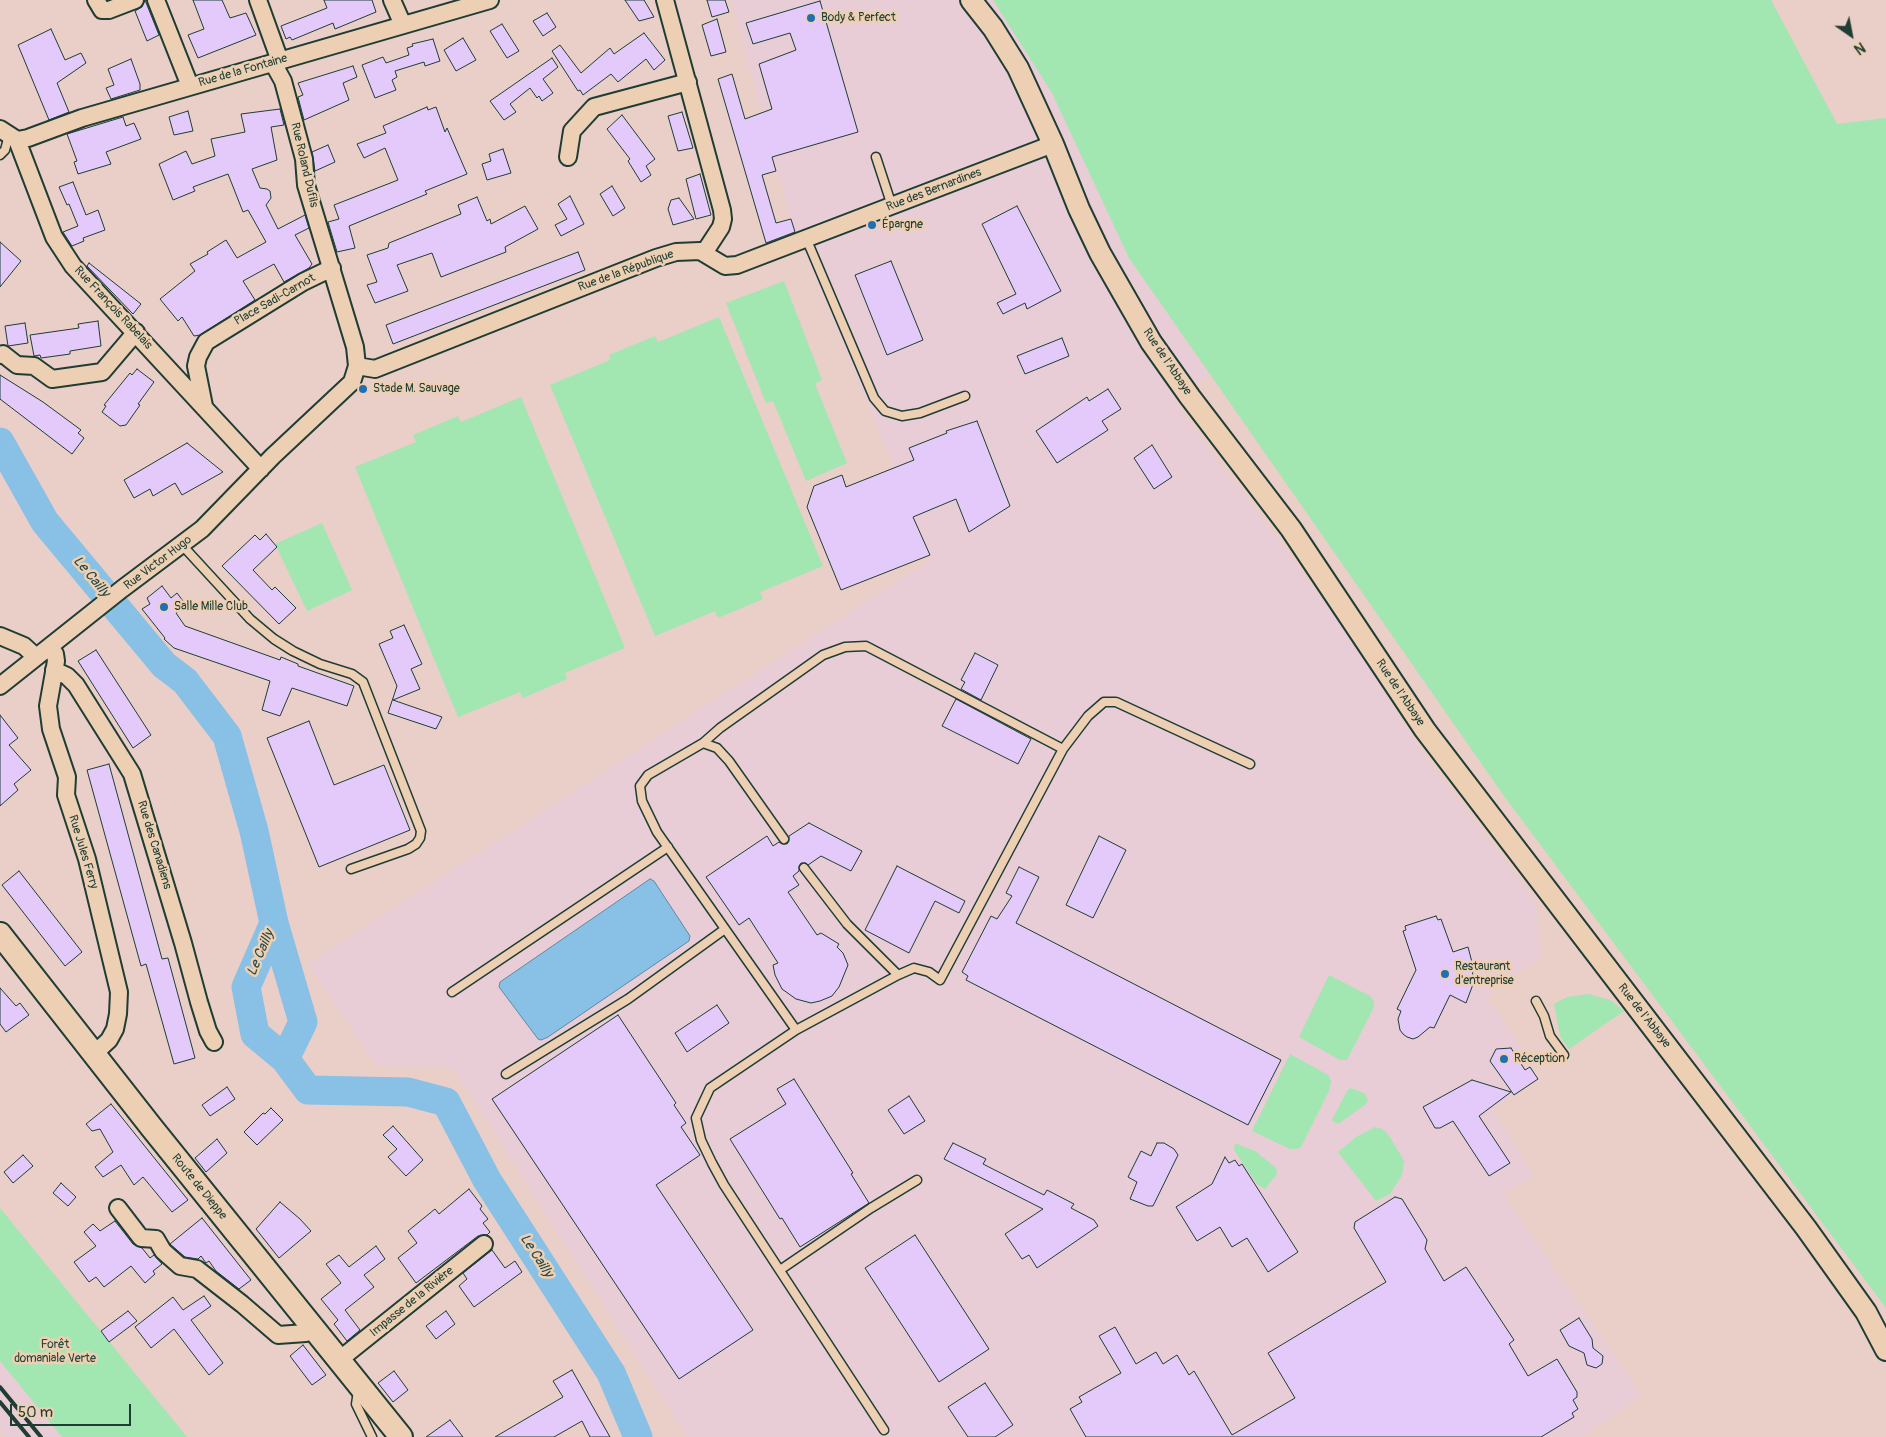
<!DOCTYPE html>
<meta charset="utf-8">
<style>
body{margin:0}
#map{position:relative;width:1886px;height:1437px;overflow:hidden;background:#eacec8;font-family:Pangolin,sans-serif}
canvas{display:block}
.north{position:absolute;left:1826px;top:10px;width:50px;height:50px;-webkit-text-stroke:4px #edd0b3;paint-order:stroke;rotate:147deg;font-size:14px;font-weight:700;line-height:20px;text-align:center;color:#1f3d34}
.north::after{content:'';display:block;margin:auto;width:18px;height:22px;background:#1f3d34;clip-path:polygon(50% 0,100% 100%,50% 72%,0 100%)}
.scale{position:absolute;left:10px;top:1404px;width:121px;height:22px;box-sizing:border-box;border:2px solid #1f3d34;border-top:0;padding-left:6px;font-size:15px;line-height:18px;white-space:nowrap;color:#1f3d34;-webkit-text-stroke:4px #edd0b3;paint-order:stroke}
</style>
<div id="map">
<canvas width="1886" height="1437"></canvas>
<div class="north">N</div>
<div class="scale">50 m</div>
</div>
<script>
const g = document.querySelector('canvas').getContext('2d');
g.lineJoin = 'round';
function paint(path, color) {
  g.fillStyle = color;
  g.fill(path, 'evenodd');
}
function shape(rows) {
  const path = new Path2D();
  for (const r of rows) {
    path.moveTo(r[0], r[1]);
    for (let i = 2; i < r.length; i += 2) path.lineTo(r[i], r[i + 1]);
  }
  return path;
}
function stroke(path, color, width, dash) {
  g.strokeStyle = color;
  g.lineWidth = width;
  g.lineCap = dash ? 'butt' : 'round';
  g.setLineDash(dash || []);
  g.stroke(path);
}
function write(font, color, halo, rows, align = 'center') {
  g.font = font + ' Pangolin,sans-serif';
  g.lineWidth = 5;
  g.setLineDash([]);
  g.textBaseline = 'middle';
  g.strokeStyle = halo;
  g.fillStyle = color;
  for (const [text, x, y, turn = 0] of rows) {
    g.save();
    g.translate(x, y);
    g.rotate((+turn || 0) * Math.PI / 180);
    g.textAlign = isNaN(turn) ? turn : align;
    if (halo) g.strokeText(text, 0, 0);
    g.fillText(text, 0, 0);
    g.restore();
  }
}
const built = shape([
 [731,0,993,0,1052,93,1129,258,1209,374,1174,402,1206,446,1341,623,1425,757,1536,902,1540,958,1494,987,1488,999,1528,1058,1526,1060,1538,1079,1492,1110,1534,1175,1503,1194,1642,1396,1580,1437,687,1437,456,1072,441,1065,376,1065,308,964,932,559,791,219],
 [0,1361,62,1437,6,1437,0,1429]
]);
const green = shape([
 [993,0,1771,0,1837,124,1886,118,1886,1308,1504,796,1129,258,1052,93],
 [784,281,822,380,815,384,847,463,806,481,773,401,766,403,726,303],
 [719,317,823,566,760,592,763,599,718,618,715,611,655,636,550,385,610,360,609,355,655,336,658,342],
 [521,397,625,648,565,673,567,679,523,698,520,692,458,717,355,467,416,442,413,435,458,416,461,422],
 [322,523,352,590,307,611,275,544],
 [1329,975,1370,996,1374,1001,1374,1007,1347,1060,1340,1060,1299,1037],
 [1588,994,1610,1000,1624,1011,1569,1049,1560,1036,1554,1004,1567,997],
 [1290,1054,1328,1075,1331,1081,1329,1091,1301,1147,1297,1149,1290,1149,1252,1131],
 [1351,1088,1364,1093,1368,1099,1366,1104,1338,1124,1332,1121,1333,1118,1347,1091],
 [1375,1127,1382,1129,1388,1134,1404,1161,1402,1175,1390,1194,1376,1201,1338,1152,1356,1137],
 [1235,1143,1255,1151,1276,1168,1277,1174,1265,1189,1257,1184,1234,1150],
 [0,1208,187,1437,62,1437,0,1361]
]);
const water = shape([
 [650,879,654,881,690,936,689,941,548,1037,541,1040,538,1039,499,987,500,982,650,879]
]);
const river = shape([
 [0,442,45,522,164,665,185,681,227,736,254,831,274,923,246,987,255,1034,285,1059,308,1090,408,1092,446,1102,487,1180,611,1373,638,1437],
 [274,923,303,1022,285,1059]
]);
const building = shape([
 [145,0,159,35,147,41,135,11,142,7,145,0],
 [193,0,222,0,230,18,246,13,256,35,198,58,188,35,204,29,193,0],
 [324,0,372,0,376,12,335,29,333,23,292,40,290,37,286,39,281,26,327,8,324,0],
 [625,0,644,0,654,17,639,21,625,0],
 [707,0,725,0,729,12,712,17,707,0],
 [820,1,858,132,772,157,776,171,762,175,776,223,791,219,795,232,766,243,718,79,732,74,745,119,772,109,759,64,796,50,790,33,753,44,746,23,820,1],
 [547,13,556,27,543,36,533,21,547,13],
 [717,19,726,52,711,56,702,25,717,19],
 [502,24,519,51,507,58,490,31,502,24],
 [51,29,65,60,81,53,86,63,57,83,69,112,49,120,18,45,51,29],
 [644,33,665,60,654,70,646,59,618,82,611,74,583,95,580,90,578,91,552,51,560,45,581,73,610,48,614,54,644,33],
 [463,38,476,60,456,71,444,50,463,38],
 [433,39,440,61,425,66,424,62,395,71,397,77,392,80,396,90,375,98,362,65,383,57,386,63,409,55,407,48,413,46,412,44,433,39],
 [552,58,558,67,543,79,553,93,542,101,539,96,537,98,530,88,510,104,516,112,504,120,490,101,552,58],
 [131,59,140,84,140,90,111,99,106,88,114,85,108,69,131,59],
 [353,66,357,77,343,83,349,100,304,120,298,97,303,95,298,83,353,66],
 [427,107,428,110,436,107,445,132,447,128,467,174,425,191,427,194,349,226,355,248,337,252,328,222,339,219,334,205,398,180,385,148,364,158,357,144,386,133,383,126,427,107],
 [280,109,284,125,271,127,277,160,252,169,260,188,267,189,270,191,271,198,266,205,278,229,305,215,309,228,295,235,312,264,309,268,284,282,274,264,243,281,255,300,200,335,194,336,182,317,178,321,160,299,195,271,190,264,208,254,207,252,226,240,237,258,266,242,248,210,243,212,228,174,193,187,195,191,173,200,159,164,186,151,192,164,215,156,211,139,245,132,241,114,280,109],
 [188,111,193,131,174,135,169,117,188,111],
 [682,112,693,148,678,151,668,116,682,112],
 [622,115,655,159,646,166,651,175,641,182,628,161,630,159,607,129,622,115],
 [123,117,126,126,134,123,141,139,106,152,111,164,78,174,74,162,77,161,67,134,123,117],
 [328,145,335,162,315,171,312,152,328,145],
 [503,149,511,173,487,180,482,164,491,161,489,154,503,149],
 [700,174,711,215,696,219,686,179,700,174],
 [73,182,86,215,98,210,105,230,83,238,84,241,72,246,63,232,78,226,69,204,67,205,59,187,73,182],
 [612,186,625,208,613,216,600,194,612,186],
 [570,196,584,224,561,236,555,225,567,219,558,204,570,196],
 [477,197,487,221,490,219,491,224,525,206,538,229,505,247,506,252,441,277,432,253,397,265,408,291,375,303,367,285,377,282,367,255,388,248,389,243,461,214,458,205,477,197],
 [679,198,694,219,673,225,668,209,671,200,679,198],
 [1017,206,1061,291,1027,309,1025,303,1003,314,997,303,1016,294,982,224,1017,206],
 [0,242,21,261,0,287,0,242],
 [578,252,585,270,393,344,386,325,578,252],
 [891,261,923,340,887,355,855,275,891,261],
 [89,263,141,304,133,314,87,266,89,263],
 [98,321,101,346,70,351,70,354,63,355,41,358,40,355,34,356,30,335,79,328,78,324,98,321],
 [25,323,28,343,8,346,5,326,25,323],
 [1062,338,1069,356,1025,374,1017,356,1062,338],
 [137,369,154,382,138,404,140,405,126,425,120,426,102,412,106,406,104,405,130,373,132,375,137,369],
 [0,375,43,402,81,430,78,433,84,438,72,454,0,399,0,375],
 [1108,389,1121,409,1102,421,1108,430,1057,463,1036,431,1087,397,1089,401,1108,389],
 [977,421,1010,506,969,532,956,499,913,517,930,555,841,590,807,507,814,486,842,475,846,487,914,460,909,448,947,433,946,431,977,421],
 [187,443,223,472,182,495,175,483,153,496,150,489,134,498,124,480,187,443],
 [1152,445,1172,477,1154,489,1134,458,1152,445],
 [266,534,277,547,253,570,272,590,275,587,296,608,279,624,222,566,255,535,260,540,266,534],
 [162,586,171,598,177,593,186,605,176,613,185,626,280,660,281,657,298,664,298,666,354,686,347,706,292,688,280,716,262,710,270,681,174,648,164,639,165,638,142,609,150,604,147,598,162,586],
 [404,625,422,664,411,669,420,689,393,700,442,717,436,729,388,713,397,686,379,644,393,638,390,631,404,625],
 [96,650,151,735,133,748,78,661,96,650],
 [975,653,998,665,981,700,961,689,965,682,961,680,975,653],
 [956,699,1031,739,1018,764,942,726,956,699],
 [0,715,18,738,9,745,31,770,14,784,18,790,0,806,0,715],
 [309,721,334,785,384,765,410,830,319,867,267,738,309,721],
 [109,764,162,959,168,958,195,1058,174,1064,146,964,141,966,87,770,109,764],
 [809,823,862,851,851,871,821,856,808,865,806,863,801,863,799,866,799,871,793,876,799,885,788,892,817,935,821,933,839,944,837,947,843,953,848,965,839,987,832,996,820,1001,811,1003,796,999,782,989,775,975,773,965,778,963,749,918,739,925,706,877,767,836,773,846,779,842,782,844,787,844,789,841,789,836,809,823],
 [1099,836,1126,850,1093,918,1066,905,1099,836],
 [897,866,965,901,959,913,935,901,909,953,865,930,897,866],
 [1019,867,1039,877,1016,923,1281,1060,1248,1125,966,980,968,976,962,972,991,916,997,919,1012,896,1006,893,1019,867],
 [19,871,82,952,65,966,2,885,19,871],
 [1436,916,1438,920,1441,919,1453,952,1468,947,1473,966,1472,987,1466,1003,1450,995,1434,1028,1430,1027,1418,1037,1413,1039,1407,1037,1403,1034,1400,1030,1398,1019,1401,1011,1397,1009,1416,970,1403,931,1406,930,1405,926,1436,916],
 [0,988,16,1006,20,1003,29,1015,6,1032,0,1024,0,988],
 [717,1005,729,1023,687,1052,675,1033,717,1005],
 [618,1015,676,1103,674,1105,686,1123,681,1127,700,1155,656,1185,753,1330,679,1379,492,1099,618,1015],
 [1511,1048,1525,1070,1530,1067,1538,1079,1514,1095,1490,1061,1496,1049,1511,1048],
 [794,1079,853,1173,851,1174,869,1203,800,1247,782,1218,780,1219,730,1139,786,1104,777,1089,794,1079],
 [1472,1080,1511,1092,1479,1116,1510,1163,1489,1176,1453,1121,1440,1128,1435,1128,1423,1107,1472,1080],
 [227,1087,235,1099,210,1116,202,1105,227,1087],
 [909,1096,925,1121,904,1134,888,1110,909,1096],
 [111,1104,188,1200,172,1212,143,1177,134,1185,121,1165,103,1177,95,1167,113,1152,100,1129,92,1131,86,1124,111,1104],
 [271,1108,283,1120,257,1145,244,1132,263,1113,265,1114,271,1108],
 [393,1126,423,1160,406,1176,388,1157,397,1149,383,1135,393,1126],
 [217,1139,227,1153,206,1172,195,1158,217,1139],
 [953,1143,986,1159,983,1164,1044,1195,1047,1190,1074,1204,1071,1208,1094,1220,1098,1226,1037,1268,1029,1255,1022,1259,1005,1234,1043,1209,944,1159,953,1143],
 [1157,1143,1164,1143,1174,1149,1178,1155,1153,1206,1148,1206,1130,1199,1137,1182,1128,1177,1141,1151,1151,1156,1157,1143],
 [23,1155,33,1166,13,1183,4,1172,23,1155],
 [1225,1157,1229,1163,1235,1160,1239,1166,1242,1164,1298,1252,1268,1272,1247,1238,1232,1247,1220,1227,1197,1241,1176,1207,1212,1184,1225,1157],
 [61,1183,76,1197,68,1206,53,1193,61,1183],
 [469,1189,482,1206,480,1209,488,1219,483,1223,490,1232,487,1235,478,1236,416,1283,398,1258,417,1243,408,1231,435,1209,439,1214,469,1189],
 [1395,1197,1402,1199,1427,1240,1425,1249,1444,1281,1466,1267,1514,1340,1509,1344,1528,1376,1557,1359,1577,1392,1577,1397,1573,1400,1578,1409,1572,1413,1574,1417,1541,1437,1086,1437,1070,1409,1082,1402,1079,1397,1121,1373,1099,1336,1115,1327,1136,1364,1156,1352,1163,1364,1177,1355,1189,1375,1194,1371,1232,1435,1295,1398,1268,1353,1386,1282,1354,1228,1355,1222,1395,1197],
 [280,1202,300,1219,311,1231,279,1258,256,1229,280,1202],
 [202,1218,251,1280,239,1289,216,1271,209,1261,206,1263,201,1256,198,1259,185,1257,170,1244,202,1218],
 [115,1221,133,1244,142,1248,150,1258,154,1255,162,1264,153,1271,155,1274,145,1283,131,1266,104,1287,96,1277,89,1282,74,1262,96,1246,84,1232,93,1224,100,1231,115,1221],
 [915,1235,989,1349,939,1382,865,1268,915,1235],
 [376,1246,385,1259,364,1275,374,1287,345,1310,360,1330,347,1341,334,1324,338,1320,321,1299,341,1283,326,1264,339,1255,349,1267,376,1246],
 [492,1250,505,1268,515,1261,522,1272,474,1307,459,1286,467,1279,463,1273,492,1250],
 [204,1296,211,1306,191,1320,223,1363,209,1375,174,1329,151,1348,135,1327,173,1297,183,1310,204,1296],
 [128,1311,137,1321,109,1342,101,1331,128,1311],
 [446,1311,455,1324,436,1339,426,1326,446,1311],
 [1579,1318,1592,1339,1593,1348,1603,1356,1602,1364,1596,1368,1587,1365,1584,1353,1569,1346,1560,1330,1579,1318],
 [303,1345,326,1375,312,1385,290,1356,303,1345],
 [572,1370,610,1437,590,1437,582,1421,554,1437,495,1437,563,1397,553,1381,572,1370],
 [394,1371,408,1390,393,1402,378,1383,394,1371],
 [985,1383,1013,1425,995,1437,968,1437,948,1407,985,1383],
 [450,1420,463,1437,426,1437,450,1420]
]);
const service = shape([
 [0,155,5,150,9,135],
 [876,157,892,206],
 [806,238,874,398,885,411,902,416,920,413,965,396],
 [182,545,250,619,274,639,293,651,320,664,352,674,363,682,421,831,420,838,416,844,408,849,351,869],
 [703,743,720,728,823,655,845,647,866,646,1063,749],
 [784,839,729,761,717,748,703,743,648,775,640,786,642,801,657,832,796,1030],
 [804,868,847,924,898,975],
 [452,992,668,847],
 [1536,1001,1544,1016,1550,1036,1564,1055],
 [506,1074,628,999,725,929],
 [780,1270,871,1208,917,1180],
 [358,1391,356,1404,372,1437],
 [884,1430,724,1185,712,1163,701,1140,696,1118,710,1088,796,1030,898,975,914,968,929,972,940,980,1063,749,1088,716,1104,702,1116,702,1250,764]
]);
const minor = shape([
 [96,0,102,10,109,10,135,0],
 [156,0,190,86],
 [258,0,280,61],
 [392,0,403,25],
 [665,0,722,210,723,219,721,227,704,253],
 [0,129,17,140,28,138,82,118,490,0],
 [17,140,54,237,73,266,261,469],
 [568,157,572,131,594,107,688,82],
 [0,355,3,354,17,365,34,366,52,379,102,372,136,332],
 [357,366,375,369,656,258,676,252,700,251,725,266,737,265,1053,144],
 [204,406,196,366,198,357,206,342,303,282,332,268],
 [0,636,24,646,36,657],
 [50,647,55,654,56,661,48,706,51,729,67,777,66,795,87,859,119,992,118,1014,115,1029,109,1040,95,1053],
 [54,670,67,676,76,685,132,774,183,943,199,1002,208,1031,214,1042],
 [0,686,122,589,202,529,273,456,352,382,357,366,355,347,306,185,304,159,283,81,273,63],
 [118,1208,141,1238,156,1239,163,1251,180,1266,197,1269,242,1304,278,1335,306,1333,314,1328],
 [339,1360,484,1244]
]);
const tertiary = shape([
 [971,0,993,28,1018,68,1053,144,1079,209,1100,253,1151,342,1190,397,1291,529,1425,730,1806,1228,1866,1312,1886,1350]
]);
const secondary = shape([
 [0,934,152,1128,401,1437]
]);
const rail = shape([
 [0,1387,41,1437],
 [0,1402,29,1437]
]);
const markers = [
 [811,18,5,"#1f6fb2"],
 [872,225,5,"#1f6fb2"],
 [363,389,5,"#1f6fb2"],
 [164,607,5,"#1f6fb2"],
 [1445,974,5,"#1f6fb2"],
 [1504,1059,5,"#1f6fb2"]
];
const poiNames = [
 ["Body & Perfect",821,18],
 ["Épargne",882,225],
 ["Stade M. Sauvage",373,389],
 ["Salle Mille Club",174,607],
 ["Restaurant",1455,967],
 ["d'entreprise",1455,981],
 ["Réception",1514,1059]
];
const streetNames = [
 ["Rue de la Fontaine",243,71,-16],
 ["Rue Roland Dufils",304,165,77],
 ["Rue des Bernardines",934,190,-21],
 ["Rue de la République",626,271,-20],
 ["Place Sadi-Carnot",275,300,-30],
 ["Rue François Rabelais",113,308,47],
 ["Rue de l'Abbaye",1167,362,56],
 ["Rue Victor Hugo",158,563,-37],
 ["Rue de l'Abbaye",1400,693,56],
 ["Rue des Canadiens",154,845,73],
 ["Rue Jules Ferry",83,852,73],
 ["Rue de l'Abbaye",1644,1016,52],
 ["Route de Dieppe",199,1187,51],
 ["Impasse de la Rivière",412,1302,-39]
];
const parkNames = [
 ["Forêt",55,1345],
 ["domaniale Verte",55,1359]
];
const waterNames = [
 ["Le Cailly",91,577,50],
 ["Le Cailly",261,953,-67],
 ["Le Cailly",536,1256,57]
];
paint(built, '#e8cdd7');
paint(green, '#a2e6b1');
paint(water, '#88c0e6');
stroke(water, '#5e8c9f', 1);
stroke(river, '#88c0e6', 29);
paint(building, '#e3cafa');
stroke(building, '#1f3d34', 1);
stroke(service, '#1f3d34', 11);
stroke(minor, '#1f3d34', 20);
stroke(tertiary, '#1f3d34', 24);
stroke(secondary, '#1f3d34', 26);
stroke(service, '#edd0b3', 8);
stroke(minor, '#edd0b3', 16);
stroke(tertiary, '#edd0b3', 20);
stroke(secondary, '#edd0b3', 22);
stroke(rail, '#1f3d34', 4);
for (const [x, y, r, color] of markers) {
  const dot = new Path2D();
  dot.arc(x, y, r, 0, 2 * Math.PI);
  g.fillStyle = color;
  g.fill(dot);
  stroke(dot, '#edd0b3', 2);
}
write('12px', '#1f3d34', '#edd0b3', poiNames, 'left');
write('12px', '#1f3d34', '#edd0b3', streetNames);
write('12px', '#26453a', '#edd0b3', parkNames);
write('italic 14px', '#2a4a46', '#edd0b3', waterNames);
</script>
